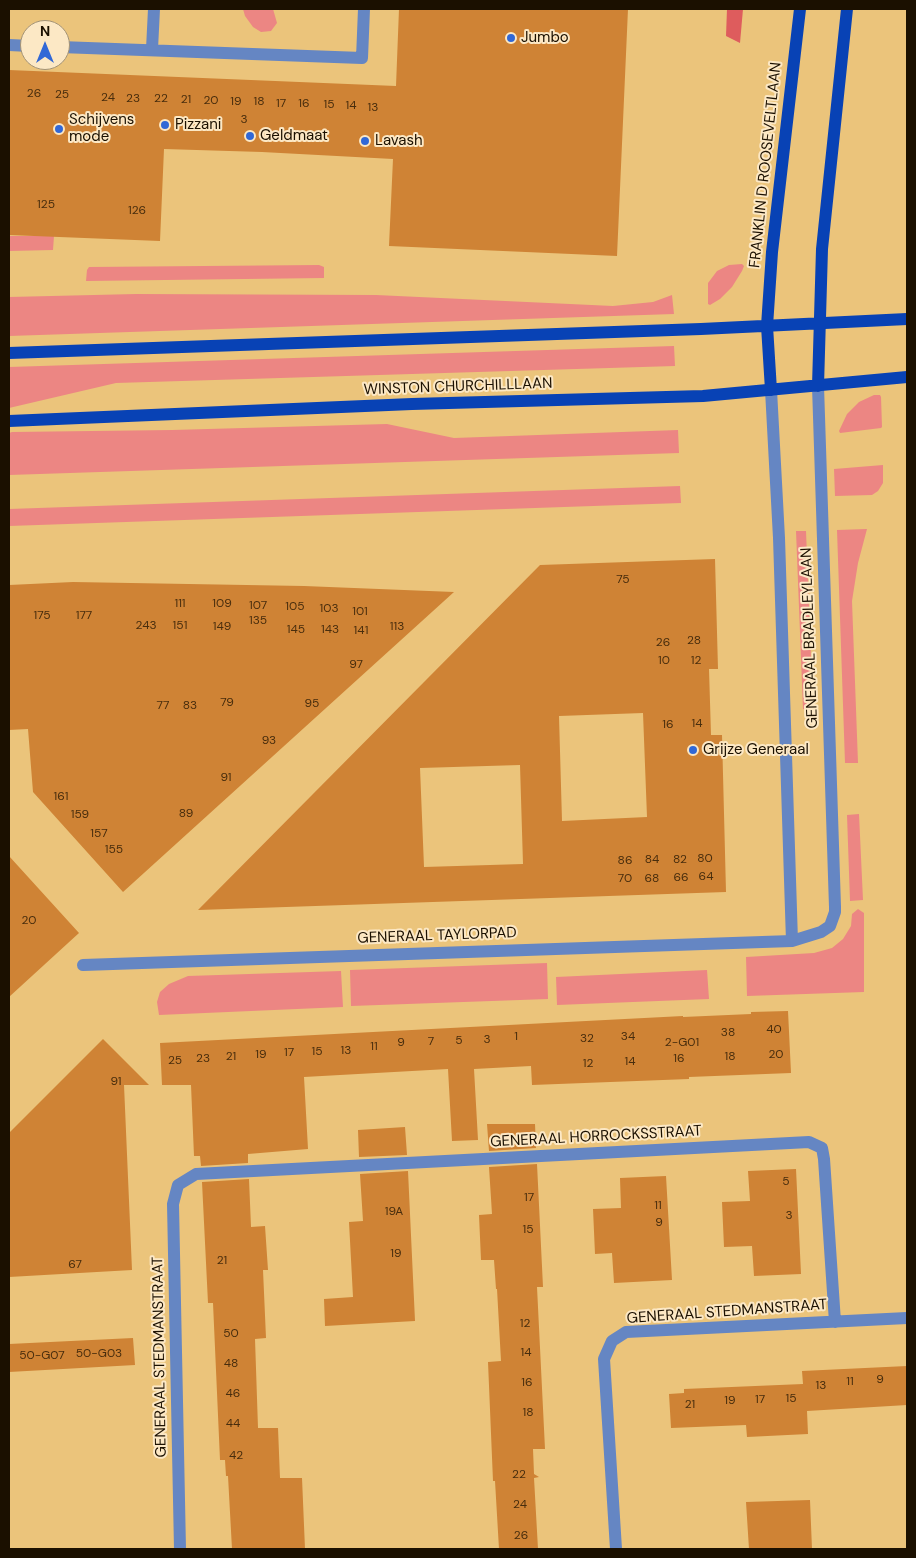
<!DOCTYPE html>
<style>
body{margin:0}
#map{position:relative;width:916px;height:1558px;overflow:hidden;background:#ebc47b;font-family:"DM Sans",sans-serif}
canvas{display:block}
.frame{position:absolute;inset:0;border:10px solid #1b1000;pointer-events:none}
.north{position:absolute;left:20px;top:20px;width:50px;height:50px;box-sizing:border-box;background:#fce8c5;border:1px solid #a29276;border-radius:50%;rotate:0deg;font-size:14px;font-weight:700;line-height:20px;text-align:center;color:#1b1000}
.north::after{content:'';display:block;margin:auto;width:18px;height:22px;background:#3168d6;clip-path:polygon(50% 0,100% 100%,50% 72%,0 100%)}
</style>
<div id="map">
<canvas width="916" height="1558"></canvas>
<div class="frame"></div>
<div class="north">N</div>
</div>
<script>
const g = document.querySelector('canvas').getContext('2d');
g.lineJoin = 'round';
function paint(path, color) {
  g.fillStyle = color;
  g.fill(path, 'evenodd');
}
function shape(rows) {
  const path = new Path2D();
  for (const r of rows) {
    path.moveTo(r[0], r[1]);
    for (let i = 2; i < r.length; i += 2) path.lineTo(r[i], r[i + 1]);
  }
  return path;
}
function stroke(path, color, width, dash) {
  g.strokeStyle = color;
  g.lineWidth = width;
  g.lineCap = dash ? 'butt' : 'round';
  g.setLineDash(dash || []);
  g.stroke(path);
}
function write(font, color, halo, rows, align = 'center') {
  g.font = font + ' "DM Sans",sans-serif';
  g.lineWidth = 4;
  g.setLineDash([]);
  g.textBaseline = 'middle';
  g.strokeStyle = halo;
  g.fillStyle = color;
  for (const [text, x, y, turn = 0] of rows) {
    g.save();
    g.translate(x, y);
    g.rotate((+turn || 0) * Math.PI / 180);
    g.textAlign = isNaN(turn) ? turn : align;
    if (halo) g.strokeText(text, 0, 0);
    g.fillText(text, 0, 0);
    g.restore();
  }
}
const green = shape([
 [243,9,273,9,277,23,271,31,261,32,253,27,245,16],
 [9,236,54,236,53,250,9,251],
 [742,264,744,266,742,271,732,287,720,299,710,305,708,304,708,283,717,271,729,265],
 [319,265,324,267,324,278,86,281,87,270,89,267],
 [136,294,376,295,613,306,653,302,672,295,674,314,9,336,9,297],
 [674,346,675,366,116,383,9,408,9,367],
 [874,395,880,395,881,397,882,427,881,428,840,433,839,431,847,414,859,402],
 [387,424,454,438,678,430,679,453,9,475,9,433,12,432,172,430],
 [883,465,883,483,878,491,872,495,835,496,834,469],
 [680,486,681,503,9,526,9,509],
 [867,529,858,563,852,601,858,763,845,763,837,530],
 [796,531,806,531,813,709,803,709],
 [859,814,863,900,850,901,847,815],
 [858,909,864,913,864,992,747,996,746,957,814,953,832,948,843,939,851,926,852,914],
 [547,963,548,999,351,1006,350,970],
 [707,970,709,999,557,1005,556,977],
 [341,971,343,1007,159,1015,157,1002,160,992,169,984,188,976]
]);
const forest = shape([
 [727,9,743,9,740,43,726,36]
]);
const building = shape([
 [399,9,628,9,617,256,389,246,393,159,262,152,164,149,160,241,9,235,9,70,396,86],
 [715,559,718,669,709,669,711,735,722,735,726,892,198,910,540,565],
 [643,713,647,817,562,821,559,716],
 [520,765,523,864,424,867,420,768],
 [73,582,304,586,454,592,123,892,33,792,28,729,9,730,9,585],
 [9,856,79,933,9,997],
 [788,1011,791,1073,689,1077,689,1079,532,1085,531,1066,474,1069,478,1140,452,1141,448,1069,304,1077,308,1149,248,1154,248,1163,201,1166,200,1156,194,1156,191,1085,162,1085,160,1043,683,1016,683,1017,751,1014,751,1012],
 [103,1039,149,1085,124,1085,132,1270,9,1277,9,1133],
 [487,1124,535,1124,536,1148,489,1151],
 [405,1127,407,1155,359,1157,358,1130],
 [537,1164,543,1287,537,1287,545,1449,533,1449,534,1474,539,1477,534,1478,538,1549,499,1549,495,1481,493,1481,488,1362,501,1361,497,1289,496,1289,494,1260,481,1260,479,1215,492,1214,489,1167],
 [796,1169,801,1274,754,1276,752,1246,724,1247,722,1202,750,1201,748,1171],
 [408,1171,415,1321,325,1326,324,1299,353,1297,349,1222,363,1221,360,1174],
 [666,1176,672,1280,614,1283,612,1253,595,1254,593,1209,621,1208,620,1178],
 [249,1179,251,1227,265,1226,268,1270,263,1270,266,1338,255,1339,258,1428,278,1428,280,1478,302,1478,305,1549,232,1549,228,1476,226,1476,225,1460,220,1460,213,1303,208,1303,202,1182],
 [133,1338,135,1365,9,1372,9,1344],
 [907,1366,907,1405,807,1411,808,1434,747,1437,746,1425,671,1428,669,1394,684,1393,684,1389,803,1384,802,1371],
 [810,1500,812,1549,749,1549,746,1502]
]);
const minor = shape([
 [9,45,30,46],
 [60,47,362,58,364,9],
 [152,49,154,9],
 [771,390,779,538,792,941],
 [83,965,792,941,821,932,830,926,835,912,835,907,818,386],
 [180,1549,173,1204,178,1185,196,1174,809,1142,822,1148,824,1159,835,1322],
 [616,1549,604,1359,612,1341,626,1332,907,1318]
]);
const major = shape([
 [9,353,701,329,907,319],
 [818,386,822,249,847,9],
 [771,390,767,326,772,252,800,9],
 [9,421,412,404,703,396,907,377]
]);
const markers = [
 [511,38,5,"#3168d6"],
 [165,125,5,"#3168d6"],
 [59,129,5,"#3168d6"],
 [250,136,5,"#3168d6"],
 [365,141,5,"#3168d6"],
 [693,750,5,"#3168d6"]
];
const numberNames = [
 ["26",34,94],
 ["25",62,95],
 ["24",108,98],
 ["23",133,99],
 ["22",161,99],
 ["21",186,100],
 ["20",211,101],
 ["19",236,102],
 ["18",259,102],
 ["17",281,104],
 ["16",304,104],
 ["15",329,105],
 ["14",351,106],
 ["13",373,108],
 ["3",244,120],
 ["125",46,205],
 ["126",137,211],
 ["75",623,580],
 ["111",180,604],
 ["109",222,604],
 ["107",258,606],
 ["105",295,607],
 ["103",329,609],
 ["101",360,612],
 ["175",42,616],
 ["177",84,616],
 ["135",258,621],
 ["243",146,626],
 ["151",180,626],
 ["149",222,627],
 ["113",397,627],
 ["145",296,630],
 ["143",330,630],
 ["141",361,631],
 ["28",694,641],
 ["26",663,643],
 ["10",664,661],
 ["12",696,661],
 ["97",356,665],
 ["79",227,703],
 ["95",312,704],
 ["77",163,706],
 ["83",190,706],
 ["14",697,724],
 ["16",668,725],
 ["93",269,741],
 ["91",226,778],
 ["161",61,797],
 ["89",186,814],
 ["159",80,815],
 ["157",99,834],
 ["155",114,850],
 ["80",705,859],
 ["84",652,860],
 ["82",680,860],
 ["86",625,861],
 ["64",706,877],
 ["66",681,878],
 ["70",625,879],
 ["68",652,879],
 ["20",29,921],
 ["40",774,1030],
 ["38",728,1033],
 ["1",516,1037],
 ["34",628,1037],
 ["32",587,1039],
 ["3",487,1040],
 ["5",459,1041],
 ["7",431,1042],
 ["9",401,1043],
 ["2-G01",682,1043],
 ["11",374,1047],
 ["13",346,1051],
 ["15",317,1052],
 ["17",289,1053],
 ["19",261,1055],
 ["20",776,1055],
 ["21",231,1057],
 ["18",730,1057],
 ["23",203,1059],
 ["16",679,1059],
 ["25",175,1061],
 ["14",630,1062],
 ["12",588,1064],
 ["91",116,1082],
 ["5",786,1182],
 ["17",529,1198],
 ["11",658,1206],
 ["19A",394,1212],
 ["3",789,1216],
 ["9",659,1223],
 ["15",528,1230],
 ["19",396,1254],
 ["21",222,1261],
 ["67",75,1265],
 ["12",525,1324],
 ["50",231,1334],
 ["14",526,1353],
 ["50-G03",99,1354],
 ["50-G07",42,1356],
 ["48",231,1364],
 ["9",880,1380],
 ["11",850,1382],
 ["16",527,1383],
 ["13",821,1386],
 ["46",233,1394],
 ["15",791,1399],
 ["17",760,1400],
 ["19",730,1401],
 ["21",690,1405],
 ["18",528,1413],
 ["44",233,1424],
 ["42",236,1456],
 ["22",519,1475],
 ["24",520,1505],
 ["26",521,1536]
];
const poiNames = [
 ["Jumbo",521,38],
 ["Schijvens",69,120],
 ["mode",69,137],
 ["Pizzani",175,125],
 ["Geldmaat",260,136],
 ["Lavash",375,141],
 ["Grijze Generaal",703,750]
];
const streetNames = [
 ["FRANKLIN D ROOSEVELTLAAN",766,165,-84],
 ["WINSTON CHURCHILLLAAN",458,387,-2],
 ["GENERAAL BRADLEYLAAN",810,638,-92],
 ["GENERAAL TAYLORPAD",437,936,-2],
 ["GENERAAL HORROCKSSTRAAT",596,1137,-3],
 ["GENERAAL STEDMANSTRAAT",727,1312,-4],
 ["GENERAAL STEDMANSTRAAT",160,1357,-91]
];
paint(green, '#ec8683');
paint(forest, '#de5c5d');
paint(building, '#cf8335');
stroke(minor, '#6586c3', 12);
stroke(major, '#0842b5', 12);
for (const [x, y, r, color] of markers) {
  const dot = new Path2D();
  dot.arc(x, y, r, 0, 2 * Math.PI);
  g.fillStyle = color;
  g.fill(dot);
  stroke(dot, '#fce8c5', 2);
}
write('12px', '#482d0d', null, numberNames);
write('15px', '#1b1000', '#fce8c5', poiNames, 'left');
write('15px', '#1b1000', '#fce8c5', streetNames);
</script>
